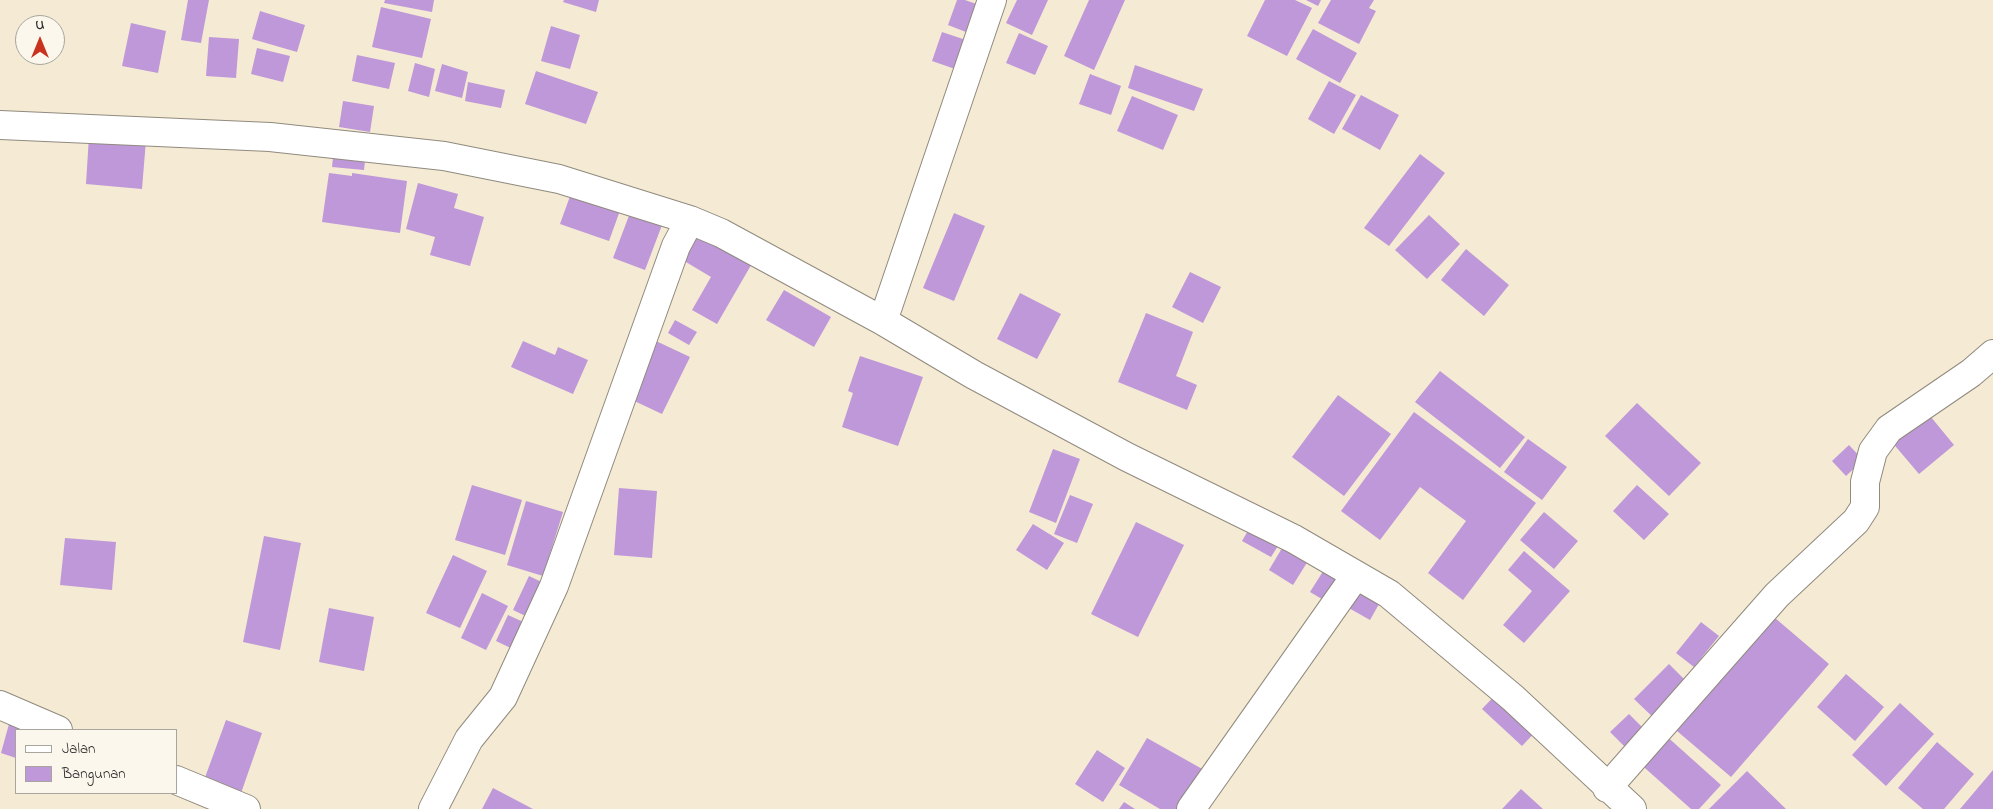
<!DOCTYPE html>
<style>
body{margin:0}
#map{position:relative;width:1993px;height:809px;overflow:hidden;background:#f5ead3;font-family:"Indie Flower",sans-serif}
canvas{display:block}
.legend{position:absolute;left:15px;top:729px;width:162px;height:65px;box-sizing:border-box;background:#fbf7ec;border:1px solid #a8a59f;margin:0;padding:6px 9px;list-style:none;font-size:15px;color:#2b2b2b}
.legend li{display:flex;align-items:center;gap:10px;height:25px}
.legend b{width:25px;border:1px solid #a8a59f}
.north{position:absolute;left:15px;top:15px;width:50px;height:50px;box-sizing:border-box;background:#fbf7ec;border:1px solid #a8a59f;border-radius:50%;rotate:0deg;font-size:14px;font-weight:700;line-height:20px;text-align:center;color:#2b2b2b}
.north::after{content:'';display:block;margin:auto;width:18px;height:22px;background:#c8321e;clip-path:polygon(50% 0,100% 100%,50% 72%,0 100%)}
</style>
<div id="map">
<canvas width="1993" height="809"></canvas>
<ul class="legend">
<li><b style="height:6px;background:#fff"></b>Jalan</li>
<li><b style="height:14px;background:#be98d9"></b>Bangunan</li>
</ul>
<div class="north">U</div>
</div>
<script>
const g = document.querySelector('canvas').getContext('2d');
g.lineJoin = 'round';
function paint(path, color) {
  g.fillStyle = color;
  g.fill(path, 'evenodd');
}
function shape(rows) {
  const path = new Path2D();
  for (const r of rows) {
    path.moveTo(r[0], r[1]);
    for (let i = 2; i < r.length; i += 2) path.lineTo(r[i], r[i + 1]);
  }
  return path;
}
function stroke(path, color, width, dash) {
  g.strokeStyle = color;
  g.lineWidth = width;
  g.lineCap = dash ? 'butt' : 'round';
  g.setLineDash(dash || []);
  g.stroke(path);
}
const building = shape([
 [188,0,209,0,201,43,181,40],
 [385,0,434,0,432,12,384,3],
 [564,0,599,0,596,12,563,2],
 [957,0,965,0,982,6,971,34,948,25],
 [1017,0,1048,0,1032,35,1006,23],
 [1089,0,1125,0,1094,70,1064,56],
 [1265,0,1295,0,1312,8,1287,56,1247,36],
 [1306,0,1321,0,1318,6],
 [1331,0,1374,0,1369,8,1376,11,1359,44,1318,23],
 [381,7,431,19,422,58,372,47],
 [260,11,305,25,297,52,252,39],
 [131,23,166,31,158,73,122,66],
 [551,26,580,35,570,69,541,61],
 [1313,29,1357,53,1340,83,1296,59],
 [942,32,969,41,958,70,932,61],
 [1019,33,1048,46,1035,75,1006,63],
 [209,37,239,39,236,78,206,76],
 [257,48,290,56,283,82,251,74],
 [357,55,395,63,389,89,352,81],
 [415,63,435,69,429,97,408,91],
 [442,64,468,72,462,98,435,91],
 [1135,65,1203,89,1194,111,1128,88],
 [536,71,598,92,586,124,525,104],
 [1090,74,1121,86,1111,115,1079,104],
 [1329,81,1356,95,1334,134,1308,119],
 [468,82,505,90,501,108,465,101],
 [1361,95,1399,115,1380,150,1342,129],
 [1132,96,1178,115,1163,150,1117,131],
 [343,101,374,106,370,132,339,127],
 [89,136,146,140,142,189,86,184],
 [334,148,366,151,364,170,332,167],
 [1420,154,1445,173,1389,246,1364,228],
 [329,173,352,176,352,173,407,181,400,233,322,222],
 [418,183,458,194,454,208,484,217,470,266,430,255,435,237,406,229],
 [573,188,622,205,609,241,560,224],
 [630,213,662,225,645,270,613,258],
 [954,213,985,226,954,301,923,288],
 [1429,215,1460,244,1427,279,1395,250],
 [699,229,754,260,717,324,692,310,711,277,681,259],
 [1466,249,1509,285,1484,316,1441,280],
 [1190,272,1221,287,1203,323,1172,307],
 [784,290,831,317,814,347,766,320],
 [1020,293,1061,314,1037,359,997,339],
 [1146,313,1193,332,1176,376,1197,385,1187,410,1118,382],
 [675,320,697,332,689,345,668,333],
 [523,341,555,355,558,347,588,360,573,394,511,367],
 [656,341,690,357,662,414,628,398],
 [860,356,923,377,898,446,842,427,853,393,848,391],
 [1440,371,1525,437,1500,468,1415,402],
 [1338,395,1391,434,1344,496,1292,457],
 [1637,403,1701,463,1669,496,1605,436],
 [1926,411,1954,445,1919,474,1891,441],
 [1414,412,1536,503,1463,600,1428,573,1466,521,1420,487,1380,540,1341,511],
 [1528,439,1567,467,1542,500,1504,472],
 [1849,445,1863,460,1846,476,1832,461],
 [1053,449,1080,459,1056,523,1029,512],
 [472,485,522,500,505,555,455,540],
 [1637,485,1669,514,1644,540,1613,511],
 [619,488,657,491,652,558,614,555],
 [1070,495,1093,504,1077,543,1054,534],
 [526,501,563,512,543,576,507,565],
 [1544,512,1578,541,1554,569,1520,540],
 [1136,522,1184,545,1138,637,1091,614],
 [1253,522,1283,538,1271,557,1242,541],
 [1033,524,1064,543,1047,570,1016,550],
 [264,536,301,543,280,650,243,642],
 [65,538,116,542,112,590,60,585],
 [1288,538,1313,553,1293,585,1269,570],
 [1524,551,1570,591,1524,643,1503,625,1532,591,1508,570],
 [453,555,487,571,460,628,426,613],
 [1327,565,1343,575,1327,602,1310,592],
 [529,576,550,586,534,620,513,610],
 [1359,583,1383,597,1370,620,1347,607],
 [482,593,508,606,486,650,461,638],
 [329,608,374,617,364,671,319,662],
 [1768,612,1829,664,1731,777,1670,725],
 [508,615,530,625,519,652,496,641],
 [1701,622,1719,636,1694,667,1676,653],
 [1669,664,1692,687,1658,722,1634,699],
 [1846,674,1884,707,1855,741,1817,707],
 [1499,691,1539,728,1522,746,1482,709],
 [1900,703,1934,734,1886,786,1852,755],
 [1629,714,1648,733,1629,751,1610,732],
 [226,720,262,733,240,796,203,783],
 [9,724,29,730,16,730,16,758,1,753],
 [1663,733,1721,785,1699,809,1691,809,1637,761],
 [1147,738,1204,770,1181,809,1160,809,1119,785],
 [1937,742,1974,774,1944,809,1923,809,1898,788],
 [1097,750,1125,768,1103,802,1075,784],
 [1993,770,1993,809,1960,809],
 [1747,771,1786,809,1709,809],
 [493,788,533,809,482,809],
 [1521,789,1543,809,1502,809],
 [1124,802,1135,809,1119,809]
]);
const minor = shape([
 [0,125,270,137,444,156,559,179,690,220,721,233,883,321,974,375,1127,457,1294,539,1389,594,1513,698,1632,809],
 [883,321,992,0],
 [0,705,58,730],
 [176,780,246,809],
 [1607,788,1777,595,1856,521,1865,507,1865,482,1873,451,1889,429,1971,373,1993,354],
 [433,809,469,739,503,697,554,586,676,246,690,220],
 [1191,809,1356,575]
]);
paint(building, '#be98d9');
stroke(minor, '#908a7f', 30);
stroke(minor, '#fff', 28);
</script>
